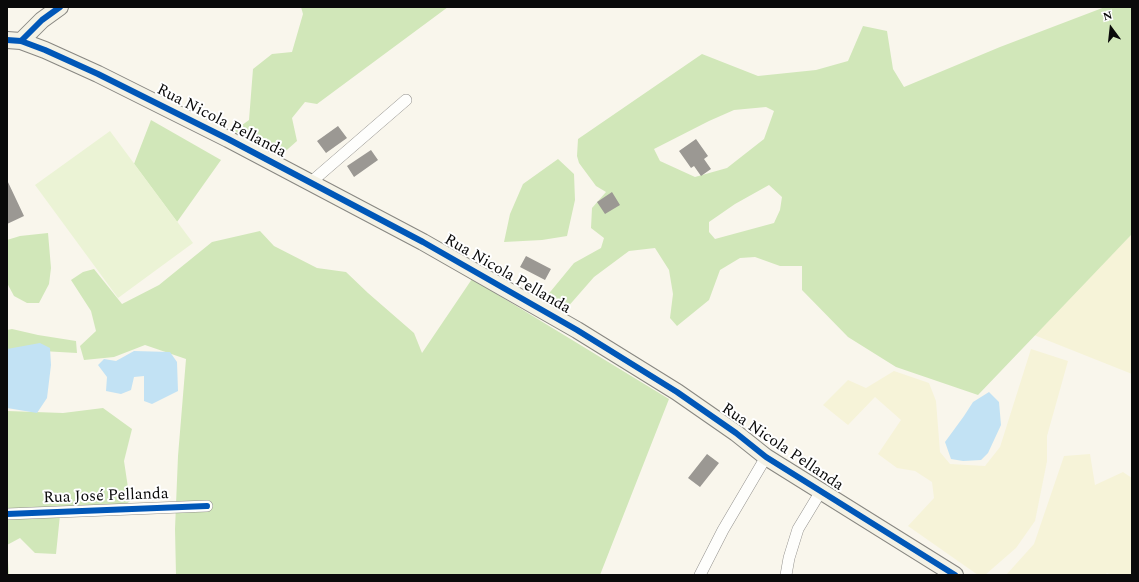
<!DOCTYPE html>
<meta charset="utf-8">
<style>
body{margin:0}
#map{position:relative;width:1139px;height:582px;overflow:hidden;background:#f9f6ec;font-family:Spectral,serif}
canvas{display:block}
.frame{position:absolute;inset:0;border:8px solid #0a0a0a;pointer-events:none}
.north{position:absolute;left:1091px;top:8px;width:40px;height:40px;-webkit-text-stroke:3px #fff;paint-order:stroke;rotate:345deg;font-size:11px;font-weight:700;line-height:16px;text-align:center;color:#0a0a0a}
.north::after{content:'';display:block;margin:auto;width:14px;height:18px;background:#0a0a0a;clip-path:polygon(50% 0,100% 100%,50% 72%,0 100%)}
</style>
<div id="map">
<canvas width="1139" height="582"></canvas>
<div class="frame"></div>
<div class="north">N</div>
</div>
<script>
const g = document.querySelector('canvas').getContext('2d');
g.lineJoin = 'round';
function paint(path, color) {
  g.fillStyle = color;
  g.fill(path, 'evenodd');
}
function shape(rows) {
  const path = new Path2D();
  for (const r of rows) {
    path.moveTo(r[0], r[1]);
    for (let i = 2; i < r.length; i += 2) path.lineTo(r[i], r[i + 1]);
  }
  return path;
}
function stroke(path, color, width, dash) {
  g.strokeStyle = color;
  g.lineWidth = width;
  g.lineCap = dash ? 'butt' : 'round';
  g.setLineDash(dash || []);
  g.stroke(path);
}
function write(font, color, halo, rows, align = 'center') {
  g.font = font + ' Spectral,serif';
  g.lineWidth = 4;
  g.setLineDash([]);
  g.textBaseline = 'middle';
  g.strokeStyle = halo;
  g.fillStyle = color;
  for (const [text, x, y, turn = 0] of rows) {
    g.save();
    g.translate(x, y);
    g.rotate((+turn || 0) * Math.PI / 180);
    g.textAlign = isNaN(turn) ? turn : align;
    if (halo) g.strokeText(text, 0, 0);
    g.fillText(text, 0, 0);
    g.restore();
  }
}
const farmland = shape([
 [1132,234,1132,374,1034,335,1068,299],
 [1031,349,1068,361,1047,436,1047,461,1035,521,1016,548,985,575,978,575,908,526,934,498,932,482,915,471,897,468,878,454,901,420,875,397,848,425,823,405,848,380,866,388,894,371,929,383,936,401,940,452,950,464,985,466,1000,447],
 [1090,454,1095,485,1123,472,1132,478,1132,575,1111,575,1107,573,1105,575,1006,575,1034,544,1064,456]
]);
const forest = shape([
 [301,7,448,7,317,104,305,102,292,118,297,141,280,156,234,131,249,120,253,69,272,54,292,52,303,14],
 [1105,7,1132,7,1132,234,978,395,896,367,848,337,802,290,802,266,780,266,755,257,740,258,720,270,709,300,677,326,670,318,673,294,669,270,655,248,629,251,594,277,566,309,546,297,574,263,601,248,604,238,591,228,592,208,606,192,596,186,579,163,577,156,578,139,702,54,758,76,816,70,848,61,863,26,887,31,893,69,904,87,1000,47],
 [766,107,774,111,764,139,727,168,695,177,660,161,654,149,709,121,734,110],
 [769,185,782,197,780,210,774,223,715,239,709,232,709,222,735,204],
 [151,120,221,160,177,222,134,164],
 [558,159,574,174,575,200,567,236,542,240,504,242,510,214,523,184],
 [260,231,274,246,317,268,346,272,368,293,414,333,422,353,472,279,669,399,600,575,176,575,175,529,178,456,186,359,145,345,114,357,84,360,80,346,96,331,91,311,71,280,83,272,94,269,122,304,159,285,212,242],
 [48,233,51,268,49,284,39,303,27,303,14,296,7,283,7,240,20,236],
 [12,329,38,335,76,341,77,353,7,349,7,330],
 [103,408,132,429,124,461,130,501,117,512,60,515,56,554,35,553,20,538,7,545,9,575,7,575,7,411,63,413]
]);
const pitch = shape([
 [110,131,193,243,118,298,35,185]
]);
const water = shape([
 [40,343,50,348,51,365,47,398,37,413,7,408,7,349],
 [134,351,170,352,177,362,178,391,152,404,144,401,144,376,134,377,131,390,121,394,106,391,107,377,98,365,104,359,116,361],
 [989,392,999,402,1001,425,988,453,981,460,963,461,951,459,945,442,964,416,973,402]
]);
const building = shape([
 [338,126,347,138,326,153,317,141],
 [696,139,708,156,704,159,711,169,701,176,694,166,691,168,679,151],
 [371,150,378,160,354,177,347,166],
 [7,180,24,216,7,224],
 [612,192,620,205,605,214,597,202],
 [526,256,551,269,545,280,520,267],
 [707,454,719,463,700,487,688,478]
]);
const minor = shape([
 [310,183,406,100],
 [7,514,207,506],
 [700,575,723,530,766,457],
 [786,575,789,558,798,529,821,491]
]);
const secondary = shape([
 [7,40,21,41,45,50,98,74,228,139,423,242,577,330,677,392,736,433,766,457,955,575],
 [21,41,42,20,60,7]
]);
const cycleway = shape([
 [7,40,21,41,45,50,98,74,228,139,423,242,577,330,677,392,736,433,766,457,955,575],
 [21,41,42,20,60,7],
 [7,514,207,506]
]);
const streetNames = [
 ["Rua Nicola Pellanda",221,122,27],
 ["Rua Nicola Pellanda",507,275,30],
 ["Rua Nicola Pellanda",782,448,34],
 ["Rua José Pellanda",106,497,-2]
];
paint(farmland, '#f6f3d8');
paint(forest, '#d1e7b9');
paint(pitch, '#ebf3d5');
paint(water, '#c2e2f4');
paint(building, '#9b9893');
stroke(minor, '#92908c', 12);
stroke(secondary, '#888782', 18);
stroke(minor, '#fefefc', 11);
stroke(secondary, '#f4f2e6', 16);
stroke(cycleway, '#0057b8', 6);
write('16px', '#0a0a0a', '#fff', streetNames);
</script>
